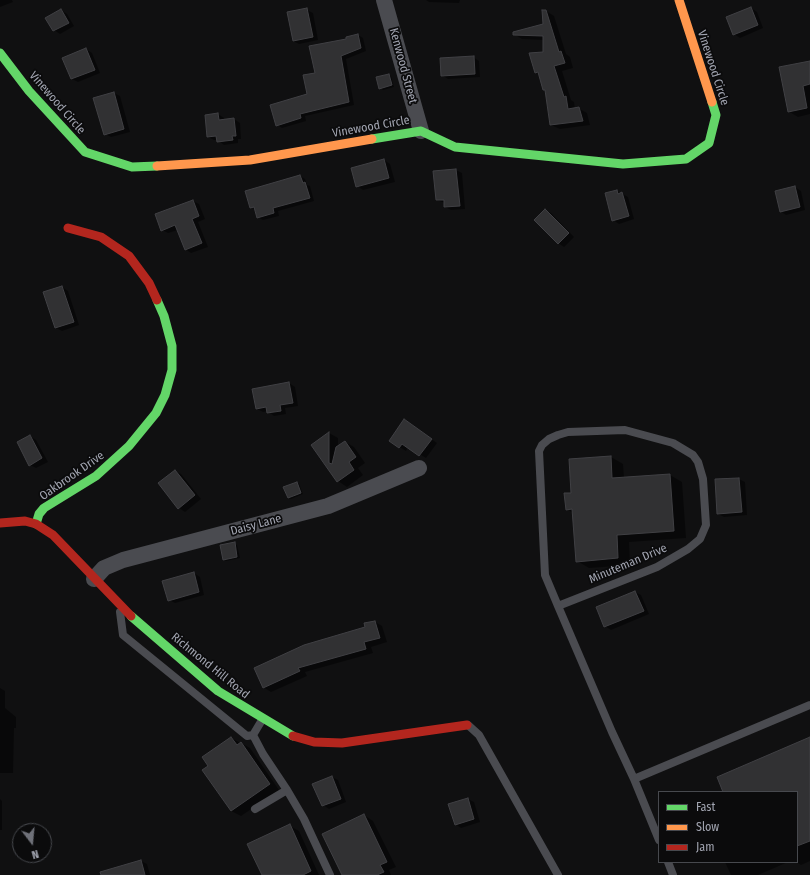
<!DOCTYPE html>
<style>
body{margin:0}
#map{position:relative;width:810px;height:875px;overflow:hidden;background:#101011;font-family:"Fira Sans Condensed",sans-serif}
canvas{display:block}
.legend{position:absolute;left:658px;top:791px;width:140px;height:72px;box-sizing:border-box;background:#0b0b0c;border:1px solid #47494e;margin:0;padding:5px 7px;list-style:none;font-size:12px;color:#a2a5b1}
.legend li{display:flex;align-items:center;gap:8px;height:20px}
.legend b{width:20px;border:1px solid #47494e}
.north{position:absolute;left:12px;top:823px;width:40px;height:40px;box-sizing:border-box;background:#0b0b0c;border:1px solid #47494e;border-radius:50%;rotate:164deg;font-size:11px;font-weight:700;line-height:16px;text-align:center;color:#a2a5b1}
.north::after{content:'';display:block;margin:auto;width:14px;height:18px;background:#6f7179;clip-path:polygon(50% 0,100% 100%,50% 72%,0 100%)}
</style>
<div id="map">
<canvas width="810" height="875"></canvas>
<ul class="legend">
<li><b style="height:5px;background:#63d668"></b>Fast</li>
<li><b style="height:5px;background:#ff974d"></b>Slow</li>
<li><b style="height:5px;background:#b3261e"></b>Jam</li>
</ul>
<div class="north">N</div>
</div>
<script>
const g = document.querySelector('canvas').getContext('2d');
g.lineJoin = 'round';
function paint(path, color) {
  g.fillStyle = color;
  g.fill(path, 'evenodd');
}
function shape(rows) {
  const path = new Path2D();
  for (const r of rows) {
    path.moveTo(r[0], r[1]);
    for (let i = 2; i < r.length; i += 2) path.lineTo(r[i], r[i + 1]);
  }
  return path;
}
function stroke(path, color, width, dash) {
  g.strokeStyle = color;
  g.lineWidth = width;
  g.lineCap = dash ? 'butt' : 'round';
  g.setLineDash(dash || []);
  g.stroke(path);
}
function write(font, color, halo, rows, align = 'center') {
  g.font = font + ' "Fira Sans Condensed",sans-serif';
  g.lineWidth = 3.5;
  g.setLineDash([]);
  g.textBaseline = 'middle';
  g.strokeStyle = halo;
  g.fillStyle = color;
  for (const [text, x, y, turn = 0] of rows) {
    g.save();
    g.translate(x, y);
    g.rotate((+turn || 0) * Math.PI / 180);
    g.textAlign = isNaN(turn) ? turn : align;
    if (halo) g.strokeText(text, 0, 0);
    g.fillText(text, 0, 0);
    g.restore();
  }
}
const shadow = shape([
 [0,0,12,0,13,2,0,7],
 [426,0,460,0,459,3,429,2],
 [751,8,757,12,763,28,740,38,734,34],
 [61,10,67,14,74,26,60,34,54,30],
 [307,10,313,13,318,40,299,44,293,41],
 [546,11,554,16,566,54,570,57,573,68,562,71,571,100,574,102,575,109,578,108,587,113,590,125,560,129,551,125,547,91,544,90,539,74,536,72,544,53,544,40,522,39,514,34,544,24],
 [358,35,363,38,366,51,346,59,354,105,305,116,306,121,282,128,277,125,308,95,316,74,347,40],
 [86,49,92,53,100,73,78,82,72,79],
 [473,57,479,61,480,77,448,79,442,75],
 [810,62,810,114,798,117,788,111],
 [389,75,391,76,394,87,383,90,380,88],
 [114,93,120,96,130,132,111,137,105,134],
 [218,114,224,118,224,120,234,119,240,123,241,139,238,139,238,143,224,145,218,140,214,140,208,137],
 [384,160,390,164,395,182,363,190,357,186],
 [456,170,462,173,465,209,451,210,445,207,445,203,437,200],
 [300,176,305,179,307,185,310,186,314,201,278,211,279,216,263,220,257,217,255,210,251,207],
 [795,187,801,191,805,210,786,215,780,211],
 [617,191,628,197,634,219,619,224,613,220],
 [193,201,199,204,205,219,198,222,208,247,191,253,185,249,178,230,168,233,162,230],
 [545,210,551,213,574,237,564,247,558,243],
 [62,287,68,291,79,325,62,331,56,328],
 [289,383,295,387,298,406,285,408,286,414,274,416,268,411,263,412,257,409],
 [410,424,437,443,426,458,408,447,406,451,390,441],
 [329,433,338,438,338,446,345,442,354,447,365,463,358,468,363,475,347,487,338,481,312,446],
 [30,436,36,440,48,462,36,468,30,465],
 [611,457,623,464,624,478,670,475,682,482,686,538,629,542,630,565,589,568,577,561,573,513,567,509,572,494],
 [175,471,181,474,201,499,185,512,179,508],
 [739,479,745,482,747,515,724,517,718,514,716,480],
 [297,483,299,484,303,494,291,499,288,498],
 [234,543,237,545,240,558,226,561,224,559],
 [194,573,200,577,204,595,175,603,169,600],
 [635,592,641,595,649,614,611,630,605,626,597,607],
 [375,622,382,626,387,642,371,647,373,653,305,672,307,676,271,692,263,687],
 [0,688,5,691,5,708,16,717,16,728,14,728,13,773,0,773],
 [231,738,250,748,279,790,241,816,231,811,204,771,210,767],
 [810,738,810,861,801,865,796,862,797,792,724,792],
 [332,777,338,780,346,802,329,809,323,805],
 [0,799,2,801,2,830,0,830],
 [468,799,474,802,480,822,461,828,455,824],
 [364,815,373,821,396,867,389,870,391,875,343,875],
 [290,826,299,831,319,875,263,875],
 [141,861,147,864,150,875,121,875],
 [725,862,788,862,758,875,731,875]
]);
const building = shape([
 [751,7,758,25,733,35,726,17,751,7],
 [307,8,313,37,293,41,287,12,307,8],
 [61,9,69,23,53,31,45,18,61,9],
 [542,10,546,10,559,52,561,51,565,63,554,66,564,97,566,96,568,109,579,107,583,121,550,125,545,90,543,90,538,72,535,73,529,53,543,52,543,36,513,35,513,32,543,24,542,10],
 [358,34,361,48,341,56,349,102,300,114,301,118,276,126,270,105,307,94,303,75,315,73,309,46,346,39,346,37,358,34],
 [86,48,95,70,71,79,62,58,86,48],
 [474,56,475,74,441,76,440,58,474,56],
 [810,61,810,84,803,86,807,108,788,112,779,67,810,61],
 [389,74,392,85,379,89,376,77,389,74],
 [114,92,124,129,104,135,93,98,114,92],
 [218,113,219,120,234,118,236,136,232,136,233,140,217,142,216,136,207,137,205,115,218,113],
 [384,159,389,178,356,187,351,168,384,159],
 [456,169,460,206,444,207,444,200,436,200,433,171,456,169],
 [300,175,303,183,305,182,310,198,273,208,274,213,257,218,254,207,250,208,245,191,300,175],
 [795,186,800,207,780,212,775,191,795,186],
 [617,190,618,194,622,192,629,216,612,221,605,193,617,190],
 [193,200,199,216,192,219,202,243,185,250,175,225,161,231,155,214,193,200],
 [545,209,569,233,558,244,534,220,545,209],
 [62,286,74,322,55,328,43,292,62,286],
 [289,382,293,403,280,405,281,411,267,413,266,407,256,409,252,389,289,382],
 [404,419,432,439,419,456,402,444,399,448,389,441,404,419],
 [329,432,329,463,332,464,336,447,345,441,356,457,349,462,354,470,337,482,311,445,329,432],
 [30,435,42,458,29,466,17,442,30,435],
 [611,456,612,478,670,474,674,531,617,535,618,558,576,562,572,509,566,510,564,493,571,493,569,459,611,456],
 [175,470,195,495,178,509,158,483,175,470],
 [739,478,742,512,717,514,715,479,739,478],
 [297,482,301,493,288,498,283,487,297,482],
 [235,542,237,557,223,560,220,545,235,542],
 [194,572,199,592,168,601,162,581,194,572],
 [635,591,644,611,604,627,596,607,635,591],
 [375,621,380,638,364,642,366,649,298,668,300,671,263,688,254,668,304,645,365,627,364,623,375,621],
 [231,737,237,745,241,742,270,784,231,811,202,770,208,766,202,757,231,737],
 [810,737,810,841,797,846,797,792,723,792,717,777,810,737],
 [332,776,341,799,322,806,312,784,332,776],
 [468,798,474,819,455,825,448,804,468,798],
 [364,814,387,862,380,865,384,872,377,875,342,875,322,834,364,814],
 [290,824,311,871,303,875,262,875,247,844,290,824],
 [141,860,145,875,101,875,100,872,141,860]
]);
const lane = shape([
 [558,606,657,567,688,549,700,539,706,525,703,479,698,462,693,455,673,443,625,430,568,432,558,435,549,439,542,445,539,451,545,575,558,606,612,732,634,779,659,840],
 [120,612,123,635,247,736,253,735,262,720],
 [468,725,479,735,558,875],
 [253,735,263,754,287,790,304,819,330,875],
 [634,779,810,705],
 [255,809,287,790],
 [668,862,673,875]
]);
const street = shape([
 [384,0,421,131],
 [94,579,104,568,123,560,328,506,419,468]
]);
const fast = shape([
 [0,53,29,91,85,152,132,167,157,166],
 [372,139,421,131,455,147,623,164,686,159,709,143,716,115,712,102],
 [36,524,39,514,44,508,96,476,129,446,156,413,165,395,172,370,172,346,164,316,157,300],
 [131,616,218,691,293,736]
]);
const slow = shape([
 [679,0,712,102],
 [157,166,250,160,372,139]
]);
const jam = shape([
 [68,228,101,237,129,256,149,283,157,300],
 [0,523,25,521,36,524,53,535,131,616],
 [293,736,314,742,342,743,467,725]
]);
const streetNames = [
 ["Kenwood Street",403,66,75],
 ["Vinewood Circle",713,68,72],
 ["Vinewood Circle",57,103,49],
 ["Vinewood Circle",371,127,-10],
 ["Oakbrook Drive",72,476,-35],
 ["Daisy Lane",256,525,-15],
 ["Minuteman Drive",628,564,-23],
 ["Richmond Hill Road",210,666,39]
];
paint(shadow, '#0007');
paint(building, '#313133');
stroke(building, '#404044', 1);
stroke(lane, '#4a4b50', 8);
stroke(street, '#4a4b50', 16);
stroke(fast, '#63d668', 9);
stroke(slow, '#ff974d', 9);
stroke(jam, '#b3261e', 9);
write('12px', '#a2a5b1', '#0b0b0c', streetNames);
</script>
